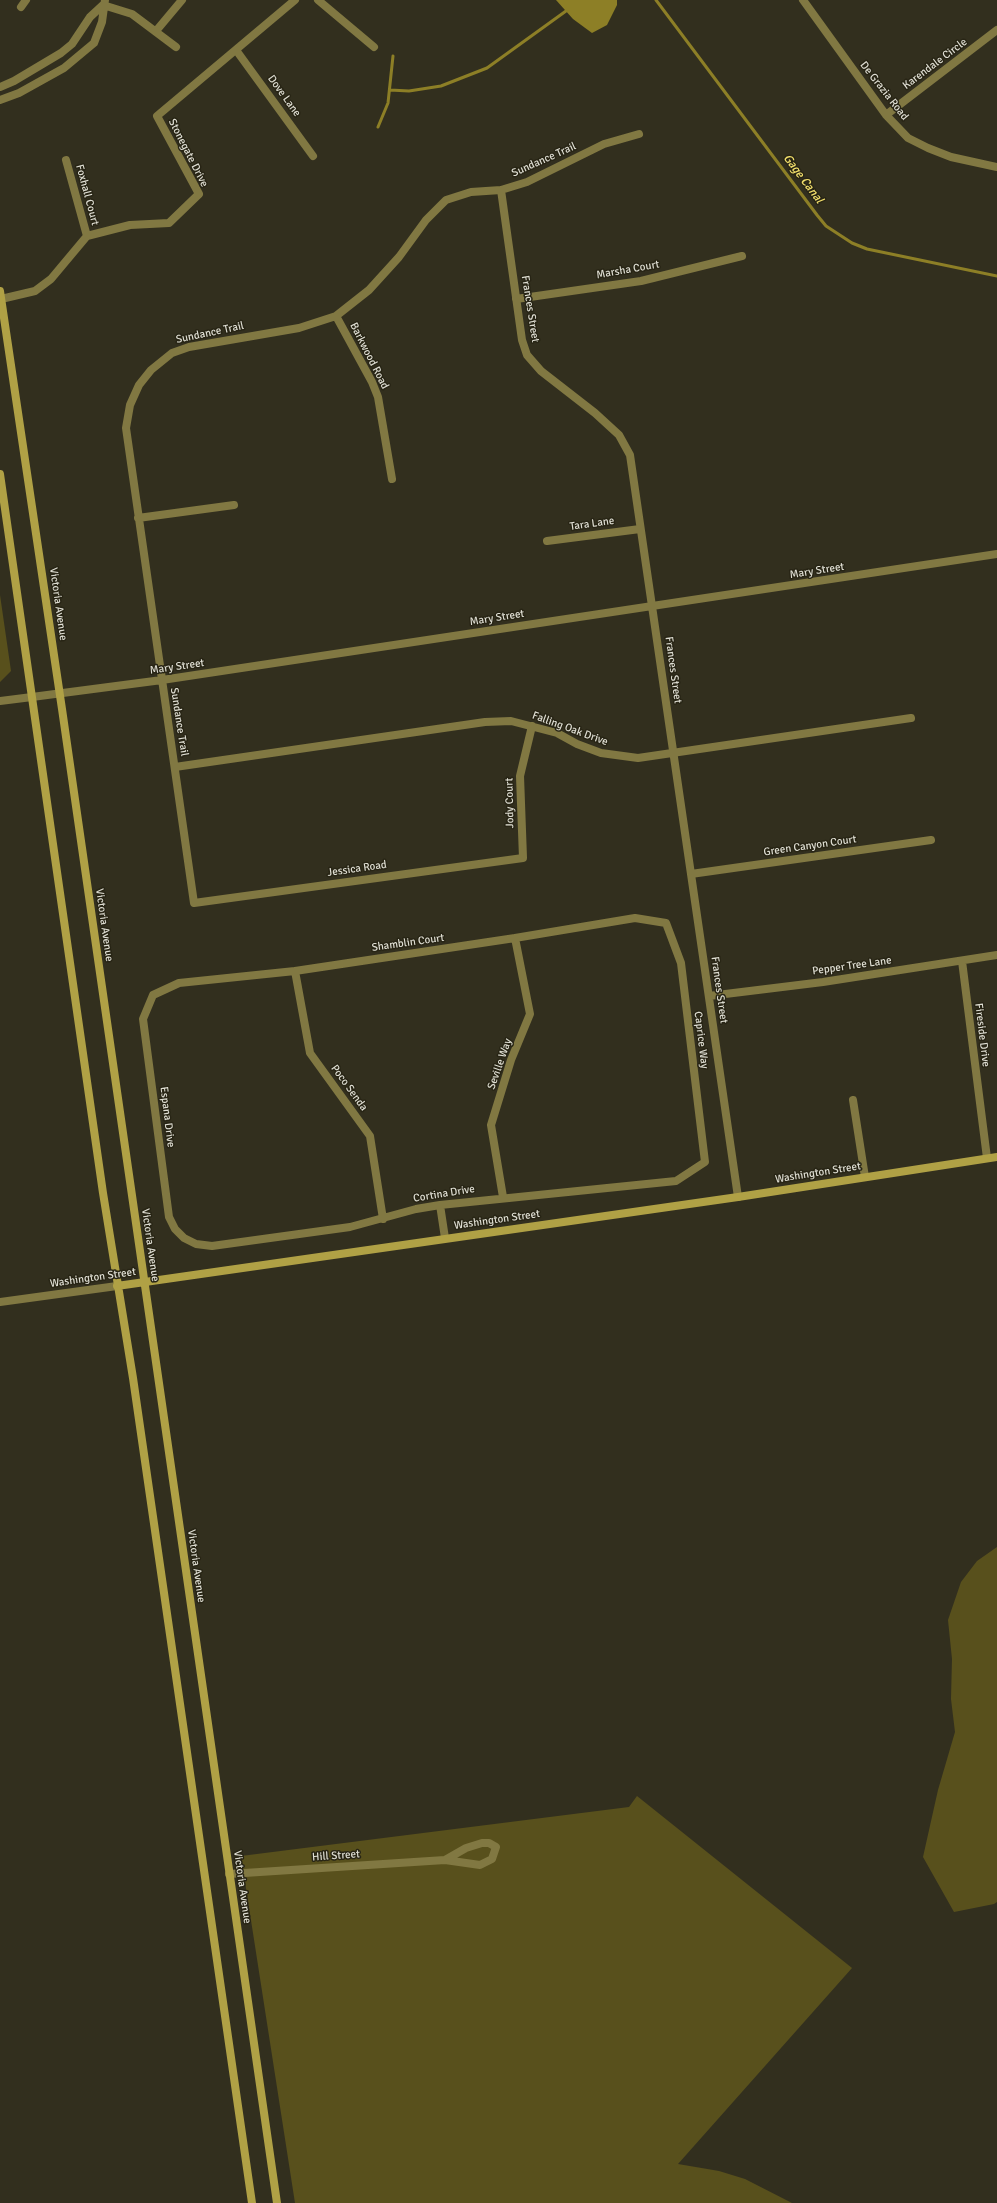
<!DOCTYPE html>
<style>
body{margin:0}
canvas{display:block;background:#322f1e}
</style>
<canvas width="997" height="2203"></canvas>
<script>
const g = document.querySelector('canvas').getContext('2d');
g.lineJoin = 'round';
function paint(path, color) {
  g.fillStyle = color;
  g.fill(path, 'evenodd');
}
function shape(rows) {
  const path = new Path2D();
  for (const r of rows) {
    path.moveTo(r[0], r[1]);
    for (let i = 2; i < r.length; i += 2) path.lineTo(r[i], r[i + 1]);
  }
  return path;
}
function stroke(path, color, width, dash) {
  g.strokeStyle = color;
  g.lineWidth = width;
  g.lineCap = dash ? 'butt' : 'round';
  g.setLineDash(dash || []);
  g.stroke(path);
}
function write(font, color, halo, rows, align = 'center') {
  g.font = font + ' Signika,sans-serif';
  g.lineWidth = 3;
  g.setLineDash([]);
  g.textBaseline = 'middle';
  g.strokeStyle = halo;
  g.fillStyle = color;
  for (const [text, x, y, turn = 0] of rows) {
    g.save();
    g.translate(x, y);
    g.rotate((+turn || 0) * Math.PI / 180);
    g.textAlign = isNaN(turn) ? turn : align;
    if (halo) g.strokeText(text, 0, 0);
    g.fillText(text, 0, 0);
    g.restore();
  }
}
const green = shape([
 [0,595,11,671,0,682],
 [997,1547,997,1902,994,1904,954,1912,923,1857,938,1790,955,1732,951,1699,952,1659,948,1620,961,1582,977,1561],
 [637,1796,852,1968,678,2164,719,2171,745,2179,792,2203,295,2203,241,1856,629,1807]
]);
const water = shape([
 [556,0,617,0,617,5,607,25,592,33,573,19]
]);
const stream = shape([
 [656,0,817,215,826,226,852,243,867,249,997,276],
 [390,90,409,91,441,86,487,68,566,11],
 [378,127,388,103,393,56]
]);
const minor = shape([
 [318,0,374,47],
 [803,0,886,115,908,138,928,148,951,157,997,167],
 [103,5,132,14,176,47],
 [21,7,26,0],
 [156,31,182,0],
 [236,50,313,156],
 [0,87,14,81,61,53,72,44,90,17,103,5],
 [0,100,19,93,64,68,94,43,102,22,105,0],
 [886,115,997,30],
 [66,160,87,236],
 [501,190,522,340,527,355,541,371,595,413,619,435,630,455,738,1197],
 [1,299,35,291,51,279,87,236,130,225,169,223,199,194,157,116,295,0],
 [516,299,641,281,742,256],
 [336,316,372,382,378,397,392,479],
 [138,518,234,505],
 [547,541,640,529],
 [32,697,162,680,997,554],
 [532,726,520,776,523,858,194,903,126,428,130,405,139,385,151,370,172,353,189,347,299,328,336,316,369,290,399,257,426,220,446,200,471,192,501,190,527,182,604,144,639,134],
 [175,767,485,722,511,721,557,733,577,744,601,753,638,758,911,718],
 [691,874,931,840],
 [635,918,666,923,681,963,705,1162,676,1181,440,1205,416,1209,350,1227,212,1246,196,1244,184,1238,175,1229,169,1217,143,1019,153,995,179,983,295,971,515,938,635,918],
 [962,961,987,1158],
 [295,971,310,1053,370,1136,383,1219],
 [709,996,823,982,997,955],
 [853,1100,865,1177],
 [503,1197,491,1125,511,1060,530,1014,515,938],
 [440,1205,445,1238],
 [229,1874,445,1860,480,1865,492,1859,496,1847,489,1843,482,1843,466,1848,445,1860]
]);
const tertiary = shape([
 [0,701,32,697],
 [0,1302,117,1286]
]);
const secondary = shape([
 [0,291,62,709,277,2203],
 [0,474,103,1193,133,1378,252,2203],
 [117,1286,738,1197,997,1157]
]);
const streetNames = [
 ["Karendale Circle",935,64,-37],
 ["De Grazia Road",884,91,52],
 ["Dove Lane",284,96,54],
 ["Stonegate Drive",188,153,63],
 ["Sundance Trail",544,160,-24],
 ["Foxhall Court",87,195,75],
 ["Marsha Court",628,270,-10],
 ["Frances Street",530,309,81],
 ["Sundance Trail",210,333,-12],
 ["Barkwood Road",369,356,63],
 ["Tara Lane",592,524,-8],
 ["Mary Street",817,571,-9],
 ["Victoria Avenue",58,604,82],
 ["Mary Street",497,618,-9],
 ["Mary Street",177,667,-8],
 ["Frances Street",673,670,82],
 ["Sundance Trail",179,722,81],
 ["Falling Oak Drive",570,729,20],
 ["Jody Court",510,803,-91],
 ["Green Canyon Court",810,846,-8],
 ["Jessica Road",357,869,-8],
 ["Victoria Avenue",104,925,82],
 ["Shamblin Court",408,943,-8],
 ["Pepper Tree Lane",852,966,-8],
 ["Frances Street",719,990,82],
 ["Fireside Drive",982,1035,83],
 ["Caprice Way",701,1040,83],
 ["Seville Way",500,1064,-71],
 ["Poco Senda",349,1088,54],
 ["Espana Drive",167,1117,83],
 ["Washington Street",818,1173,-9],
 ["Cortina Drive",444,1194,-9],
 ["Washington Street",497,1220,-8],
 ["Victoria Avenue",150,1245,82],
 ["Washington Street",93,1278,-8],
 ["Victoria Avenue",196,1566,82],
 ["Hill Street",336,1856,-4],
 ["Victoria Avenue",242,1887,82]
];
const waterNames = [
 ["Gage Canal",803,179,53]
];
paint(green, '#58501c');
paint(water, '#8d7f26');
stroke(stream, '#8d7f26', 3);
stroke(minor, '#817842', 8);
stroke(tertiary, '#817842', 8);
stroke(secondary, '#b0a145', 8);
write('11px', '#dfded3', '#282515', streetNames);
write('italic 12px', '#f3e06c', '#282515', waterNames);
</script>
